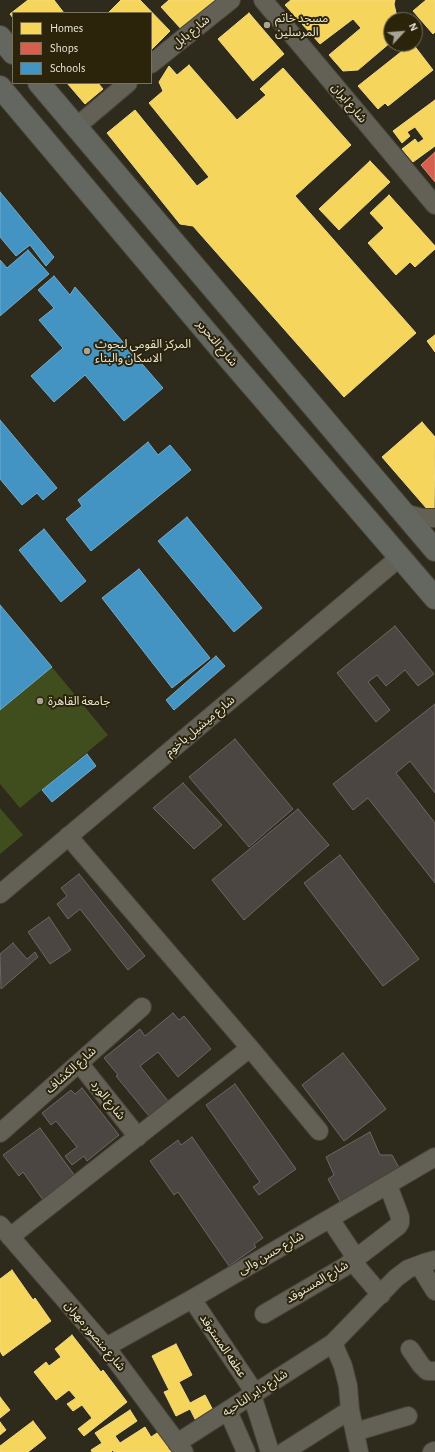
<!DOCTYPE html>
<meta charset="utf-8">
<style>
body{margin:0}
#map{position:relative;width:435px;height:1452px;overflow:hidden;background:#2e2a1c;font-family:"Alegreya Sans",sans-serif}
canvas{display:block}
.legend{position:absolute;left:12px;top:12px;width:140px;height:72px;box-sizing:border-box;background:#2b240b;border:1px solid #77725d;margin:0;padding:5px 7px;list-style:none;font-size:12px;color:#eae6d7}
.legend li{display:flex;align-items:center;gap:8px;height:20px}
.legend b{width:20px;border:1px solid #77725d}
.north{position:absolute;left:383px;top:12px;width:40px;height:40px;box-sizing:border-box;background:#2b240b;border:1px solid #77725d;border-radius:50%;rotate:64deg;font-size:11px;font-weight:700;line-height:16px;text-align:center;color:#eae6d7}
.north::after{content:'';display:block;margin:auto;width:14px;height:18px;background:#a8a496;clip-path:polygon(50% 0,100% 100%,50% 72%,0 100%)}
</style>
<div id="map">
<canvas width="435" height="1452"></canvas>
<ul class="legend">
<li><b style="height:11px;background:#f6d55c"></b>Homes</li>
<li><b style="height:11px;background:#d6604d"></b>Shops</li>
<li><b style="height:11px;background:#4393c3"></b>Schools</li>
</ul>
<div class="north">N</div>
</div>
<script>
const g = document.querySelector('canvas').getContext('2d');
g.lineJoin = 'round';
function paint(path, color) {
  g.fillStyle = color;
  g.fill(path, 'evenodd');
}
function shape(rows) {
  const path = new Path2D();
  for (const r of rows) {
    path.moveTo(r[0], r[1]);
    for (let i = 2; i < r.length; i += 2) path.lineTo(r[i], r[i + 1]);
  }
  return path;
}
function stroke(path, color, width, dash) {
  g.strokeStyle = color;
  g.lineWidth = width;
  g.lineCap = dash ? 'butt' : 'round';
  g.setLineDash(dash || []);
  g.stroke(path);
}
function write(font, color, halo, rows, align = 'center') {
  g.font = font + ' "Alegreya Sans","Noto Sans Arabic",sans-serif';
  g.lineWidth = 4;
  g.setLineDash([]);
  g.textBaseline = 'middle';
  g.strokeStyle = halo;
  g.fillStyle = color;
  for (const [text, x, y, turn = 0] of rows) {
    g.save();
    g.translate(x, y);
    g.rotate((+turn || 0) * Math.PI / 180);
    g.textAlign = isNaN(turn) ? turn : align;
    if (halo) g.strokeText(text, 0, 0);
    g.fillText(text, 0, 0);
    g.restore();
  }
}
const green = shape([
 [52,667,108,735,20,808,0,784,0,710],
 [0,808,23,835,0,854]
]);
const homes = shape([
 [28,0,54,0,64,13,13,13,13,18,10,14,28,0],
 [121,0,140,0,170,31,151,50,151,13,108,13,121,0],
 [169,0,218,0,183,31,161,7,169,0],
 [291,0,395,0,394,4,397,17,394,20,391,20,391,42,358,70,343,71,329,55,361,28,353,19,320,44,285,5,291,0],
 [426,0,435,0,435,32,433,34,413,11,426,0],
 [249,13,284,54,253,81,218,39,249,13],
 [411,44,413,44,433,70,388,106,385,103,378,109,358,86,411,44],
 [189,65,237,120,266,95,260,89,283,68,351,145,295,196,416,333,344,397,193,226,180,224,107,133,135,110,197,186,209,177,149,103,163,91,159,82,169,66,177,75,189,65],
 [67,83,98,83,103,89,85,104,67,83],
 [435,100,435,146,413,162,402,149,415,139,418,143,424,139,415,127,407,132,410,136,402,143,393,131,435,100],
 [370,161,390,182,339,230,319,209,370,161],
 [389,195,435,246,435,249,415,267,410,262,396,275,368,243,384,228,370,213,389,195],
 [435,335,435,352,427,341,435,335],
 [422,422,435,437,434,517,382,457,422,422],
 [12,1270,33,1300,35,1298,51,1321,3,1356,0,1351,0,1279,12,1270],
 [72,1335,101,1372,103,1370,127,1402,84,1436,78,1429,92,1418,82,1405,73,1411,67,1404,76,1398,69,1390,56,1400,34,1372,46,1362,49,1366,61,1357,55,1349,72,1335],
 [176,1344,192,1375,179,1382,190,1403,205,1395,216,1416,198,1425,190,1409,176,1416,164,1392,169,1390,152,1356,176,1344],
 [0,1397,10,1410,0,1418,0,1397],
 [130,1410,137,1421,115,1436,120,1443,145,1427,151,1437,160,1431,174,1452,114,1452,113,1450,111,1452,92,1452,91,1450,102,1443,95,1433,130,1410],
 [33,1421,46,1438,28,1452,0,1452,0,1446,33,1421],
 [0,1422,6,1430,0,1435,0,1422]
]);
const shops = shape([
 [435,152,435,182,421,165,435,152]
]);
const schools = shape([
 [0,192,54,257,46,266,30,245,16,256,0,237,0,192],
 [28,250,49,274,0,316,0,260,7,268,28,250],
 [54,276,70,295,75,287,163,388,124,421,85,375,54,402,31,376,63,348,39,320,54,308,38,290,54,276],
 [0,420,57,488,43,500,37,493,22,505,0,479,0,420],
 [148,442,158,455,170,445,191,470,91,551,66,519,82,506,78,500,148,442],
 [187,517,262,608,234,632,158,541,187,517],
 [44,529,86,581,61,602,19,550,44,529],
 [139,569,210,658,172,688,102,598,139,569],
 [0,605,52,667,0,710,0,605],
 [216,656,225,666,174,710,166,700,216,656],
 [87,754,96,766,52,802,42,790,87,754]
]);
const building = shape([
 [395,626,434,674,418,686,405,670,386,686,377,675,368,682,390,710,376,722,337,673,395,626],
 [435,704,435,793,410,761,396,773,435,823,435,883,368,798,353,810,333,784,435,704],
 [235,739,293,809,249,847,189,777,235,739],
 [183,783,222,825,194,849,153,808,183,783],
 [298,809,329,845,244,920,212,880,298,809],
 [340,855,419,959,383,986,304,883,340,855],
 [79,874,145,956,128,970,80,909,68,919,57,904,67,896,61,888,79,874],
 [49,917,71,950,50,964,28,932,49,917],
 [13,943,27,959,35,952,38,957,1,989,0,954,13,943],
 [173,1013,179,1020,184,1016,211,1049,178,1077,158,1052,140,1066,172,1106,153,1121,116,1076,118,1075,104,1058,140,1029,145,1036,173,1013],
 [343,1053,386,1109,344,1141,302,1085,343,1053],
 [235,1084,296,1169,259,1195,253,1187,260,1182,206,1105,235,1084],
 [82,1088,119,1135,87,1161,84,1156,72,1165,65,1156,77,1147,56,1121,51,1125,42,1113,71,1090,75,1094,82,1088],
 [40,1128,78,1180,46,1204,23,1172,19,1176,3,1155,40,1128],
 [370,1132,380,1155,392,1155,402,1173,343,1207,328,1179,334,1175,326,1157,370,1132],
 [192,1137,263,1238,254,1244,256,1247,229,1266,178,1192,174,1195,150,1161,178,1140,181,1145,192,1137]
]);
const minor = shape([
 [263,0,435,205],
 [151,64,231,0],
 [76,127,128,83],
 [404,513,422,518,435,518],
 [68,836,250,1048,319,1131],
 [0,894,400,557],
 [79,1063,138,1137],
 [0,1133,142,1007],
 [330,1219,356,1258],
 [0,1225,106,1347,184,1452],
 [10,1237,250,1048],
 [352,1261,381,1295],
 [419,1265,435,1291],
 [192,1299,255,1393],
 [264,1314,346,1266,398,1226,400,1223,400,1217,388,1185],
 [333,1343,343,1366,348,1386,350,1410,359,1452],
 [106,1347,192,1299,435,1157],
 [410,1349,421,1365,427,1371,435,1371],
 [252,1395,270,1452],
 [228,1411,246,1452],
 [355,1432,408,1416],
 [177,1443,333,1343,396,1278,408,1269,424,1263,435,1260],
 [284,1452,350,1410],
 [432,1452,434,1451]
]);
const major = shape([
 [0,37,13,53],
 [39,83,435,550],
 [0,87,231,361,435,598]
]);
const markers = [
 [267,25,4,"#a8a496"],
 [87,351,4,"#a8a496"],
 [40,701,4,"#a8a496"]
];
const poiNames = [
 ["مسجد خاتم",275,18],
 ["المرسلين",275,32],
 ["المركز القومي لبحوث",95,344],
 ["الاسكان والبناء",95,358],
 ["جامعة القاهرة",48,701]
];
const streetNames = [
 ["شارع بابل",191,32,-39],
 ["شارع ايران",349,103,50],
 ["شارع التحرير",217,343,50],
 ["شارع ميشيل باخوم",200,726,-40],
 ["شارع الكشاف",71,1070,-42],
 ["شارع الورد",108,1100,51],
 ["شارع حسن والى",271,1253,-30],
 ["شارع المستوقد",317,1282,-31],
 ["شارع منصور مهران",95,1336,50],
 ["عطفه المستوقد",223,1346,56],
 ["شارع داير الناحيه",255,1393,-33]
];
paint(green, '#404d1c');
paint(homes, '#f6d55c');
stroke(homes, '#f2da81', 1);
paint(shops, '#d6604d');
stroke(shops, '#dc8876', 1);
paint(schools, '#4393c3');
stroke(schools, '#75acc9', 1);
paint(building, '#4c4643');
stroke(building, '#6e6664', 1);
stroke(minor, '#484439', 20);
stroke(major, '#484439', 24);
stroke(minor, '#636056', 18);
stroke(major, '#63675f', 22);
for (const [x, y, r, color] of markers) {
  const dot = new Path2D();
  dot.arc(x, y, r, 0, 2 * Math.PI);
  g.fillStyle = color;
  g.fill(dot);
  stroke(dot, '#2b240b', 1.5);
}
write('12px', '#eae6d7', '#2b240b', poiNames, 'left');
write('12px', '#eae6d7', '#2b240b', streetNames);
</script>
